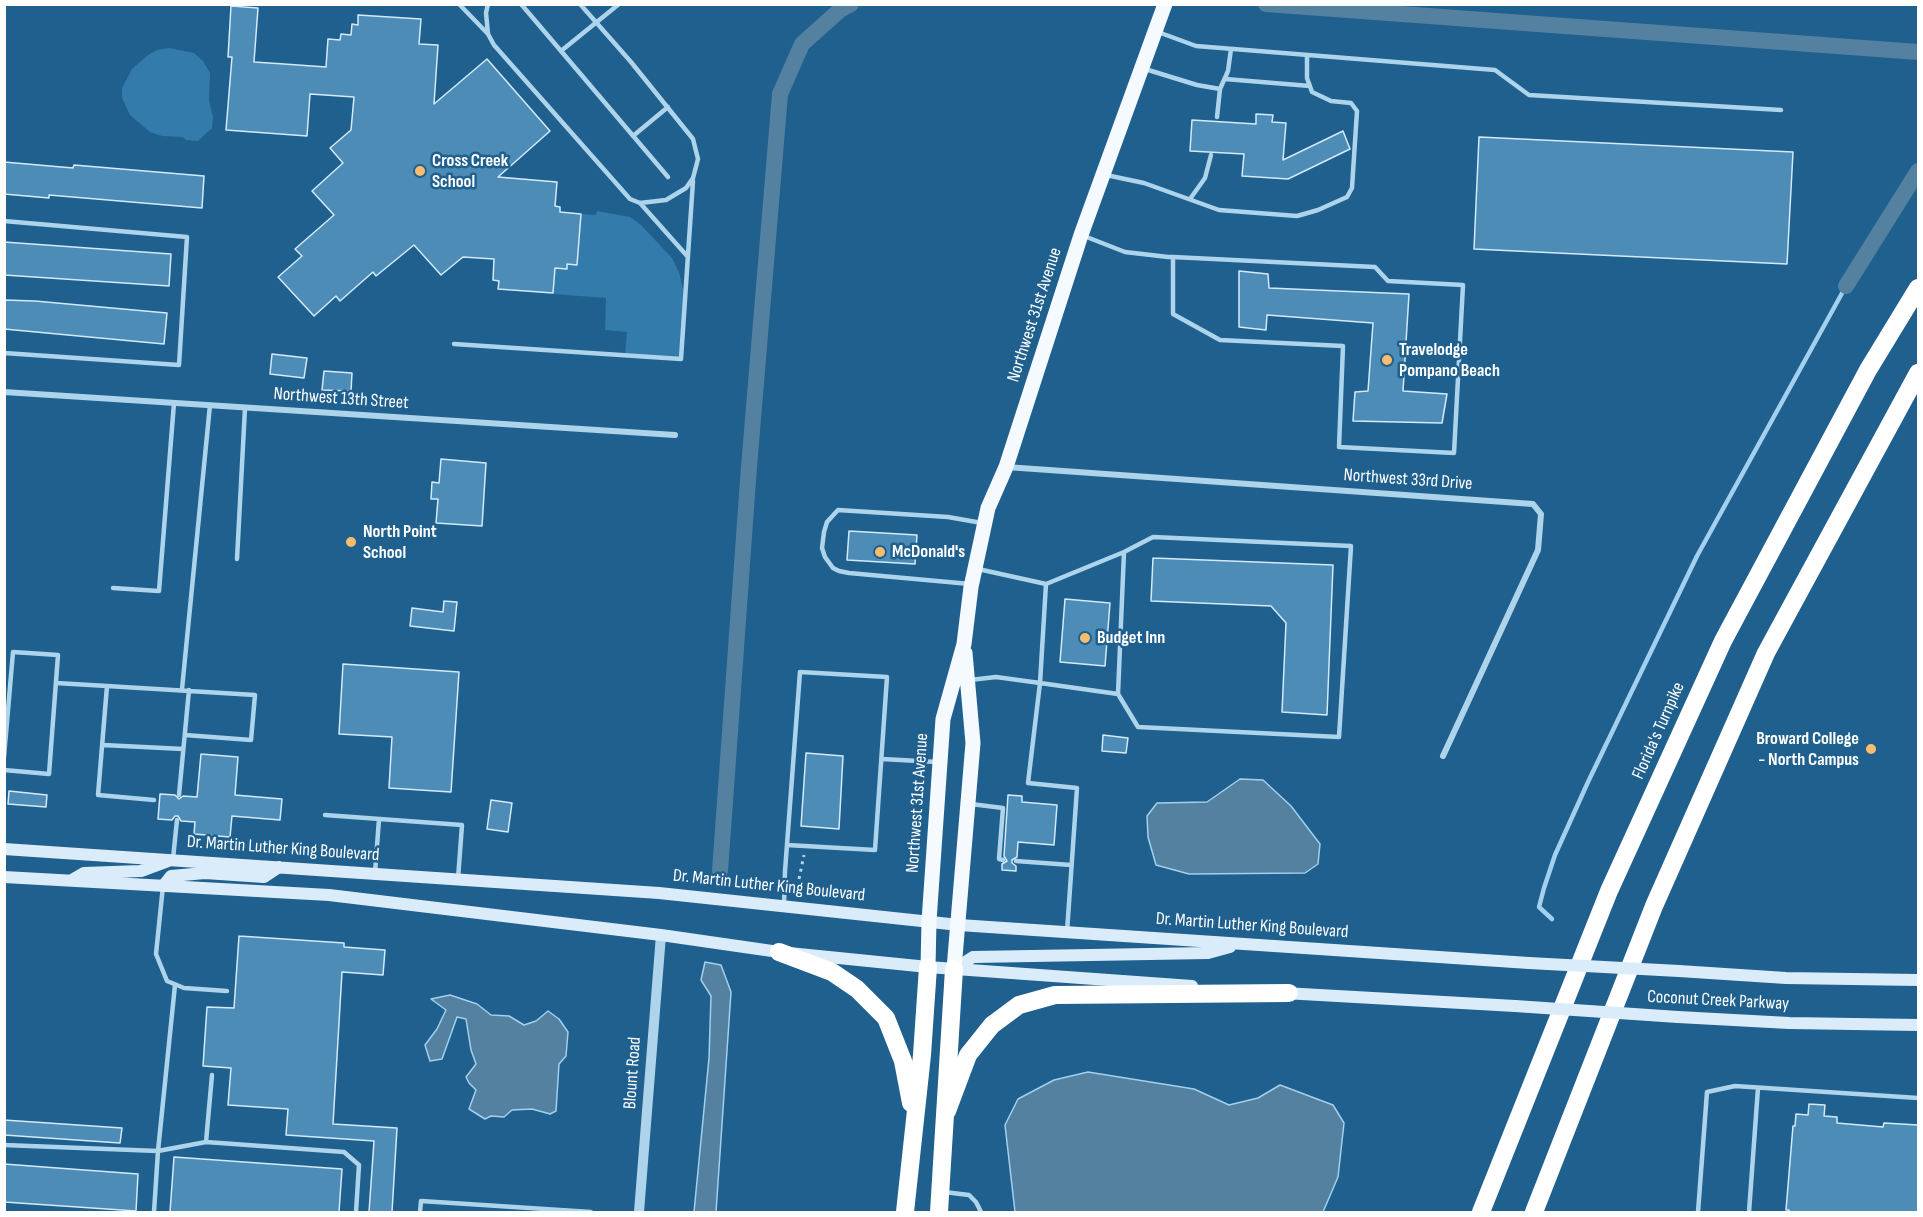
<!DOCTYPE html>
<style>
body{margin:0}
#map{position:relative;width:1923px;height:1217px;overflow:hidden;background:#1f608e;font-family:"Sofia Sans Condensed",sans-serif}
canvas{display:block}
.frame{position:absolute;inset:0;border:6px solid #fff;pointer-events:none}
</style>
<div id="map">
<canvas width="1923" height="1217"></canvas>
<div class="frame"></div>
</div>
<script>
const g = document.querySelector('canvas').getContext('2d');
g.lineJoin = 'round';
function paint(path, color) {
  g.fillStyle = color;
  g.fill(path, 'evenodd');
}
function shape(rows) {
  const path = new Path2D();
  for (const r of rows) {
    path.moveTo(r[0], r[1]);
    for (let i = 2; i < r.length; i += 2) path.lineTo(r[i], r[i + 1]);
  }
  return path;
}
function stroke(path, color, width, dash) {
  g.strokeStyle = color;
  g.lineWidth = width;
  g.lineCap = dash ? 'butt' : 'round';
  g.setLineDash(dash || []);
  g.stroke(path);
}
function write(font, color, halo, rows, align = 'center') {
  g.font = font + ' "Sofia Sans Condensed",sans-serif';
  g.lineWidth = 5;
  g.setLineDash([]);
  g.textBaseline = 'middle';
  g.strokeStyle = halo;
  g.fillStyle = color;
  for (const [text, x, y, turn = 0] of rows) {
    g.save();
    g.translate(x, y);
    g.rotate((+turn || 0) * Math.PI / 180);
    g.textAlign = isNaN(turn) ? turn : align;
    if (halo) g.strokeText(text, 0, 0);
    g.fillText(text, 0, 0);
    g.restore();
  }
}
const green = shape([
 [169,48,194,53,203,61,210,73,209,101,213,117,212,128,198,141,186,140,183,137,162,136,150,132,130,115,122,98,122,88,132,69,148,55,157,50],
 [597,211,630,217,641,225,672,258,679,272,685,298,681,359,625,355,627,332,605,330,606,298,553,294,555,268,566,269,567,264,577,264,581,214,596,215]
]);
const water = shape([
 [1240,779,1263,780,1291,806,1320,844,1318,864,1305,873,1189,874,1156,865,1148,837,1147,816,1157,803,1207,802,1240,779],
 [705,962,721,965,731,992,716,1212,694,1212,709,1058,711,996,701,980,705,962],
 [450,995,477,1004,491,1015,509,1016,524,1025,536,1021,548,1011,559,1019,568,1032,566,1056,559,1064,556,1111,550,1114,532,1109,512,1110,504,1117,491,1116,485,1119,469,1109,476,1090,469,1083,466,1077,476,1064,471,1050,466,1019,457,1017,442,1059,430,1061,425,1045,437,1029,446,1010,431,999,450,995],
 [1088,1072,1194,1089,1229,1105,1258,1098,1280,1085,1333,1105,1344,1123,1338,1177,1323,1212,1015,1212,1005,1125,1018,1099,1054,1080,1088,1072]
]);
const stream = shape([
 [1552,919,1539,907,1544,888,1555,855,1588,782,1697,556,1846,286]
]);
const canal = shape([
 [1266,4,1918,52],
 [1846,286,1918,171],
 [720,871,749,467,780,94,802,44,840,10,851,4]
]);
const building = shape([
 [231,6,258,8,254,62,284,64,326,67,328,39,340,40,341,34,351,35,352,24,358,25,358,15,421,19,419,44,438,45,434,104,487,59,550,131,498,177,557,182,555,206,560,207,560,212,581,214,577,265,567,264,567,269,555,268,553,293,498,289,499,281,493,280,494,259,463,257,441,275,414,245,376,276,373,272,340,301,336,296,314,316,278,277,302,256,295,249,334,215,312,191,343,163,330,148,351,130,354,97,310,94,307,136,226,130,232,57,228,57,231,6],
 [1256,114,1273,115,1272,122,1286,123,1283,160,1343,131,1350,149,1288,179,1242,176,1244,154,1190,151,1192,120,1256,124,1256,114],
 [1479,137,1793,152,1787,264,1474,249,1479,137],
 [4,162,73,168,74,165,204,176,202,208,49,195,49,198,4,194,4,162],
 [4,242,171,254,169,286,4,275,4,242],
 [1239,271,1268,274,1269,288,1409,294,1403,391,1447,394,1442,423,1353,421,1355,392,1368,391,1373,323,1267,315,1266,330,1239,327,1239,271],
 [4,300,35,301,167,313,164,344,4,329,4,300],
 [272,354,307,358,304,378,270,374,272,354],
 [324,371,352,373,351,391,322,390,324,371],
 [441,459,486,463,482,526,436,523,438,499,431,499,432,482,439,483,441,459],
 [849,531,917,535,915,564,847,560,849,531],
 [1153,558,1333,565,1327,715,1282,712,1286,623,1271,606,1151,601,1153,558],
 [1065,599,1110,603,1105,666,1060,662,1065,599],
 [444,601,457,602,454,631,410,626,412,608,443,612,444,601],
 [343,664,459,672,451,792,389,788,392,737,339,734,343,664],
 [1103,735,1128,738,1126,753,1102,751,1103,735],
 [806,753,843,756,839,829,801,826,806,753],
 [201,754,238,757,235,795,282,799,280,820,232,816,230,837,194,834,195,822,181,821,178,816,175,816,172,820,158,819,160,794,175,795,179,799,183,796,197,797,201,754],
 [9,791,47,795,46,807,8,804,9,791],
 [1008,795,1022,796,1022,802,1057,805,1054,845,1018,842,1017,857,1012,860,1012,863,1016,866,1016,871,1002,870,1002,864,1007,861,1004,856,1008,795],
 [491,800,512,803,508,832,487,829,491,800],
 [239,936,344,943,344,947,385,950,383,975,342,972,333,1124,397,1128,392,1212,369,1212,374,1141,286,1135,288,1109,228,1105,231,1068,203,1066,207,1007,234,1008,239,936],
 [1809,1104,1825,1105,1824,1116,1837,1117,1837,1123,1883,1127,1884,1123,1918,1125,1918,1212,1789,1212,1789,1210,1786,1210,1793,1126,1795,1126,1796,1114,1808,1115,1809,1104],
 [4,1120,122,1128,120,1143,4,1135,4,1120],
 [174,1157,342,1169,339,1212,170,1212,174,1157],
 [4,1164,138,1174,136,1211,4,1202,4,1164]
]);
const path = shape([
 [799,879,804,855]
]);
const service = shape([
 [459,4,488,34],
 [488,4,486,13,488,34,494,45,630,199,640,203,666,200,686,188,693,178,698,159,693,139,631,62,580,4],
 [521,4,561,51],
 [619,4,561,51,668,177],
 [1158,32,1196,46,1495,70,1529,95,1781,110],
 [1145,69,1197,85,1220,89,1228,71,1231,49],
 [1225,79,1310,86],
 [1217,117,1220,89],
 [633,136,668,107],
 [1106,175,1144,183,1219,210,1297,216,1318,210,1347,197,1352,188,1357,111,1351,103,1331,101,1312,92,1307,78,1307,55],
 [1190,199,1205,178,1211,155],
 [640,203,688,257],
 [4,221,187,237,179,365,4,353],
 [1084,236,1125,252,1168,257,1173,257,1375,267,1388,281,1463,285,1454,453,1339,447,1343,346,1220,340,1173,314,1173,257],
 [454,344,681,359,693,181],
 [237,559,245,408],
 [978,569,1046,584,1040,683,1118,694,1124,552,1153,537,1351,546,1339,737,1138,727,1118,694],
 [970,584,849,573,839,571,833,568,825,557,822,548,824,532,827,522,838,510,948,517,982,523],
 [1046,584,1124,552],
 [113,588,159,591,174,403],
 [970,680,996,677,1040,683,1028,783,1077,788,1067,932],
 [56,683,107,686],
 [182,689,210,405],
 [103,745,183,749],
 [4,757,13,652,58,655,49,774,4,770],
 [882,759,937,762],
 [179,795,189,690],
 [154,800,98,795,107,686,255,695,251,740,185,735],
 [971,804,1003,808,999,859,1003,860],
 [325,815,462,825,458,879],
 [173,859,177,820],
 [1016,861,1071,865],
 [375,873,379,819],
 [163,886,156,954,167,981,184,988,227,991],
 [784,905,785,871,800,672,887,677,875,850,787,845],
 [206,1142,212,1075],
 [4,1145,158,1151,206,1142,344,1152,359,1165,356,1212],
 [944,1192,969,1195,976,1202,981,1212],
 [154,1212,158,1151,175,985],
 [420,1212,421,1201,591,1212],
 [1698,1212,1707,1092,1735,1086,1918,1098],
 [1749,1212,1758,1088]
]);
const minor = shape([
 [4,392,675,435],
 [1006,467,1533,504,1541,514,1538,550,1443,756]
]);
const tertiary = shape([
 [639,1212,661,935]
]);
const secondary = shape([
 [4,849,659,893,959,925,1529,963],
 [4,877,329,895,661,935,779,952,928,967,1192,986],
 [72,880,84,873,141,871,168,861],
 [163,886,171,876,205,873,264,877,279,867],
 [954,969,973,957,1208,953,1230,947],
 [1679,971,1786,978,1918,980],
 [1284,993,1515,1006],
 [1678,1017,1789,1023,1918,1025]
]);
const primary = shape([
 [928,967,929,921,943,719,964,644,971,587,988,508,1006,467,1081,235,1165,4],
 [954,969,973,743,965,653]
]);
const motorway = shape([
 [779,952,832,972,857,989,886,1018,903,1061,911,1103],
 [947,1111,968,1055,992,1025,1019,1005,1055,995,1289,993],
 [905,1212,922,1055,928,967],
 [939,1212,954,969],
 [1481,1212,1609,891,1723,641,1868,370,1918,288],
 [1534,1212,1654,906,1766,653,1918,373]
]);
const secondaryBridge = shape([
 [1529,963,1679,971],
 [1515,1006,1678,1017]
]);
const markers = [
 [420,171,6,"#fabd6e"],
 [1387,360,6,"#fabd6e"],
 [351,542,6,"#fabd6e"],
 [880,552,6,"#fabd6e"],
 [1085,638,6,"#fabd6e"],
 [1871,749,6,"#fabd6e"]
];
const poiNames = [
 ["Cross Creek",432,161],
 ["School",432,182],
 ["Travelodge",1399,350],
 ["Pompano Beach",1399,371],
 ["North Point",363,532],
 ["School",363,553],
 ["McDonald's",892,552],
 ["Budget Inn",1097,638],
 ["Broward College",1859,739,"right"],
 ["- North Campus",1859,760,"right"]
];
const streetNames = [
 ["Northwest 31st Avenue",1035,315,-72],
 ["Northwest 13th Street",341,399,4],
 ["Northwest 33rd Drive",1408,480,4],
 ["Florida's Turnpike",1659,731,-66],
 ["Northwest 31st Avenue",918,803,-86],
 ["Dr. Martin Luther King Boulevard",283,849,4],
 ["Dr. Martin Luther King Boulevard",769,886,6],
 ["Dr. Martin Luther King Boulevard",1252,926,4],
 ["Coconut Creek Parkway",1718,1001,3],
 ["Blount Road",633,1073,-86]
];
paint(green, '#337bab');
paint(water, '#5481a0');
stroke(water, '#a2d0ee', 1.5);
stroke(stream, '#a2d0ee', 4.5);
stroke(canal, '#5481a0', 16);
paint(building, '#4c8cb7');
stroke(building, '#d4eaf9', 1.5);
stroke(path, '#aed4ec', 3, [3, 4.5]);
stroke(service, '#aed4ec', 4.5);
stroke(minor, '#aed4ec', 6);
stroke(tertiary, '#aed4ec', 10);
stroke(secondary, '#daecf9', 12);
stroke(primary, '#f4faff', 15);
stroke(motorway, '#fff', 18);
stroke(secondaryBridge, '#daecf9', 12);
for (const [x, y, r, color] of markers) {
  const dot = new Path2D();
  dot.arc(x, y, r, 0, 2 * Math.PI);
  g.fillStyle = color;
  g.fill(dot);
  stroke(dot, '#1f608e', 2);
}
write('bold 18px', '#fff', '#1f608e', poiNames, 'left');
write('18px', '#fff', '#1f608e', streetNames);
</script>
